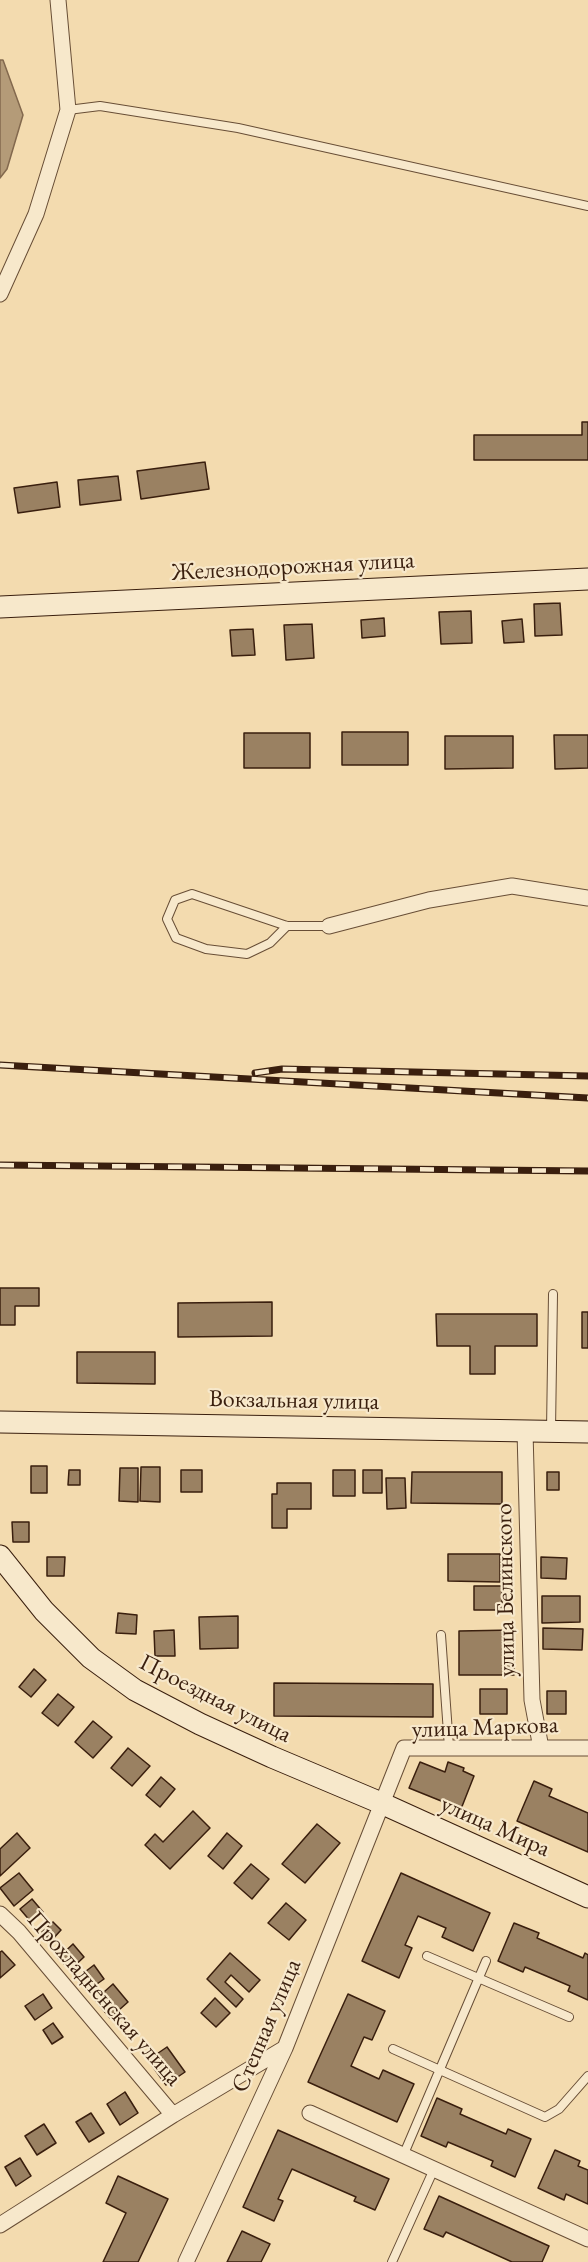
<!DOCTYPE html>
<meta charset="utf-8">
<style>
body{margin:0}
canvas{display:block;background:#f3dbaf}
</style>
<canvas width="588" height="2262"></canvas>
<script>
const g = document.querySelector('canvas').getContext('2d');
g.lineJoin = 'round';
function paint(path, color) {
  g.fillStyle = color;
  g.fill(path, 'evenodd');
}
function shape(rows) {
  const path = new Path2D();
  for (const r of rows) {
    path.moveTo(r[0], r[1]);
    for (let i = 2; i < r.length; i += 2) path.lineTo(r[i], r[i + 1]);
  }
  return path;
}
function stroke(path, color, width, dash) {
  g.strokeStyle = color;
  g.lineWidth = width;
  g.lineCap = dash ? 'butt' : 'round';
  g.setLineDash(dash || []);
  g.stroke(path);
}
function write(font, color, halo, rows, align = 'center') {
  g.font = font + ' "EB Garamond",serif';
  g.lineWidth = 4.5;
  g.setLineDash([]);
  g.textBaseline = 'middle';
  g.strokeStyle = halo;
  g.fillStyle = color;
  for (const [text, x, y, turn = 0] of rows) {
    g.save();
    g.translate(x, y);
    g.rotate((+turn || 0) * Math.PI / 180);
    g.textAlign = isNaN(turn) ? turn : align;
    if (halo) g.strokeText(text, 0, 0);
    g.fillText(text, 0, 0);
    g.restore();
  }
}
const water = shape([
 [0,60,3,60,23,115,7,169,0,178,0,60]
]);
const building = shape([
 [582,422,588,422,588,460,474,460,474,435,582,435,582,422],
 [205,462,209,489,141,499,137,471,205,462],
 [118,476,121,500,80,505,78,480,118,476],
 [57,482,60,507,18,513,14,488,57,482],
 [560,603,562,635,535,636,534,604,560,603],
 [471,611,472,643,441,644,439,612,471,611],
 [384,618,385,636,362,638,361,620,384,618],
 [522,619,524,642,504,643,502,621,522,619],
 [312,624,314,658,286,660,284,625,312,624],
 [253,629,255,655,232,656,230,630,253,629],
 [342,732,408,732,408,765,342,765,342,732],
 [244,733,310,733,310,768,244,768,244,733],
 [554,735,588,735,588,768,555,769,554,735],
 [445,736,513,736,513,768,445,769,445,736],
 [0,1288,39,1288,39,1306,15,1306,15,1325,0,1325,0,1288],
 [272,1302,272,1336,178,1337,178,1303,272,1302],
 [582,1312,588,1312,588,1348,582,1348,582,1312],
 [436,1314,537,1314,537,1346,495,1346,495,1374,470,1374,470,1346,437,1346,436,1314],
 [77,1352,155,1352,155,1384,77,1383,77,1352],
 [31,1466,47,1466,47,1493,31,1493,31,1466],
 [141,1467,160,1467,160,1502,140,1501,141,1467],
 [120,1468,138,1468,138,1502,119,1501,120,1468],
 [69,1470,80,1470,80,1485,68,1485,69,1470],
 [181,1470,202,1470,202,1492,181,1492,181,1470],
 [333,1470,355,1470,355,1496,333,1496,333,1470],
 [363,1470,382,1470,382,1493,363,1493,363,1470],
 [412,1472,502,1472,502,1504,411,1503,412,1472],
 [547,1472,559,1472,559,1490,547,1490,547,1472],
 [386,1478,405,1478,406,1508,387,1509,386,1478],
 [277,1483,311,1483,311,1509,287,1509,287,1528,272,1528,272,1494,277,1494,277,1483],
 [12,1522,29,1522,29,1542,13,1542,12,1522],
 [448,1554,500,1554,500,1582,448,1581,448,1554],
 [47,1557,65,1557,64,1576,47,1576,47,1557],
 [541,1557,567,1558,566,1579,541,1578,541,1557],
 [474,1586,502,1586,502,1610,474,1610,474,1586],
 [542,1596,580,1596,580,1622,542,1623,542,1596],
 [118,1613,137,1615,136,1634,116,1633,118,1613],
 [238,1616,238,1648,200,1649,199,1617,238,1616],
 [543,1628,583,1629,582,1650,543,1649,543,1628],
 [174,1630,175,1656,155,1656,154,1631,174,1630],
 [514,1630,514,1675,459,1675,459,1631,514,1630],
 [34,1669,46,1680,31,1697,19,1687,34,1669],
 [274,1683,433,1684,433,1717,274,1716,274,1683],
 [480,1689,507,1689,507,1714,480,1714,480,1689],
 [547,1691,566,1691,566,1714,547,1714,547,1691],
 [58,1694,74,1707,58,1726,42,1713,58,1694],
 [93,1721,112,1737,93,1758,75,1742,93,1721],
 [128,1748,150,1766,132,1786,111,1768,128,1748],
 [420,1762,445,1772,448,1762,464,1768,463,1771,474,1776,461,1809,409,1788,420,1762],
 [161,1777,175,1789,160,1807,146,1795,161,1777],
 [534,1781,552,1789,549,1796,588,1813,588,1852,517,1821,534,1781],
 [193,1811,210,1828,170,1869,145,1845,155,1834,163,1842,193,1811],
 [317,1824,340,1843,305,1883,282,1864,317,1824],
 [17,1833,30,1848,0,1876,0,1849,17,1833],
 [227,1833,242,1846,223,1869,208,1856,227,1833],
 [251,1864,269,1879,252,1899,234,1883,251,1864],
 [19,1873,33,1890,14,1906,0,1888,19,1873],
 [401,1873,490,1913,473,1951,442,1937,446,1928,418,1916,405,1945,412,1948,399,1978,362,1961,401,1873],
 [32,1899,43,1912,31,1922,20,1909,32,1899],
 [286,1903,306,1920,289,1940,268,1923,286,1903],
 [53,1922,61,1930,51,1941,42,1932,53,1922],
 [514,1923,539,1933,537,1938,583,1958,585,1953,588,1955,588,2000,568,1991,570,1986,525,1967,523,1972,498,1961,514,1923],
 [73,1944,84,1957,70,1970,58,1958,73,1944],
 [2,1951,15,1965,0,1978,0,1952,2,1951],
 [230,1953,260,1980,249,1992,231,1975,225,1982,243,1999,236,2007,207,1979,230,1953],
 [94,1965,104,1979,87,1991,77,1978,94,1965],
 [113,1984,128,2002,110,2018,95,2000,113,1984],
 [43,1994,52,2008,35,2020,25,2006,43,1994],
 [348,1994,385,2011,372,2040,364,2037,351,2066,379,2079,383,2070,414,2084,397,2122,308,2082,348,1994],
 [215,1998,230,2013,216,2027,201,2013,215,1998],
 [53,2023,63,2037,52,2044,43,2030,53,2023],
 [167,2047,185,2072,166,2085,148,2060,167,2047],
 [125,2092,138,2113,120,2125,107,2104,125,2092],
 [437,2098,462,2109,460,2114,506,2134,508,2129,531,2139,515,2177,491,2166,493,2161,448,2142,446,2147,421,2136,437,2098],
 [91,2113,104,2133,89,2142,76,2122,91,2113],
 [44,2124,56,2143,37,2155,25,2136,44,2124],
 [278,2130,389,2179,375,2210,354,2201,356,2197,292,2169,278,2199,283,2201,274,2221,243,2207,278,2130],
 [555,2150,580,2161,578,2166,588,2170,588,2204,566,2194,564,2200,538,2188,555,2150],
 [20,2158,31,2176,16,2186,5,2167,20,2158],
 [118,2176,168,2199,138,2262,103,2262,126,2213,106,2203,118,2176],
 [439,2196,549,2246,542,2262,512,2262,446,2232,443,2237,424,2229,439,2196],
 [242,2231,270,2244,261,2262,227,2262,242,2231]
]);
const lane = shape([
 [68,110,100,106,238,128,588,206],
 [287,926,270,943,247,954,206,949,176,938,167,919,175,900,192,894,287,926,329,926],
 [551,1430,553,1294],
 [441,1635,449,1747],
 [427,1956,569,2017],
 [393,2049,545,2117,559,2109,588,2076],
 [403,2156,486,1961],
 [392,2262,434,2169]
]);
const street = shape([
 [0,294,36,214,68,110,58,0],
 [329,926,429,900,512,886,588,898],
 [525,1431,532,1700,541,1748],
 [0,1914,19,1932,173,2115],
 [310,2113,588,2239],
 [0,2225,173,2115,285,2048],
 [186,2262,285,2048,404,1748,588,1748]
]);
const secondary = shape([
 [0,607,588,579],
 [0,1422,588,1432],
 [0,1556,44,1611,91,1658,135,1690,200,1724,272,1757,381,1803,588,1897]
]);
const rail = shape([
 [0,1065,588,1098],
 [255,1073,282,1069,588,1076],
 [0,1165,588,1171]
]);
const streetNames = [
 ["Железнодорожная улица",293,567,-3],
 ["Вокзальная улица",294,1401,1],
 ["улица Белинского",506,1590,-91],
 ["Проездная улица",215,1699,27],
 ["улица Маркова",485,1728,-2],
 ["улица Мира",495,1827,24],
 ["Прохладненская улица",104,1999,49],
 ["Степная улица",267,2026,-67]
];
paint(water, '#b49b78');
stroke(water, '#83694e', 1.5);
paint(building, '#9a8162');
stroke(building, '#3a1f0e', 1.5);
stroke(lane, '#684e36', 10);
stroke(street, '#684e36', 17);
stroke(secondary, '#3a1f0e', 23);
stroke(lane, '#f7e8cb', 8);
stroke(street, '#f7e8cb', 15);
stroke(secondary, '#f7e8cb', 21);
stroke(rail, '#3a1f0e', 7);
stroke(rail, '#f7e8cb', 4.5, [14]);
write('24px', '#3a1f0e', '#f7e8cb', streetNames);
</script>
